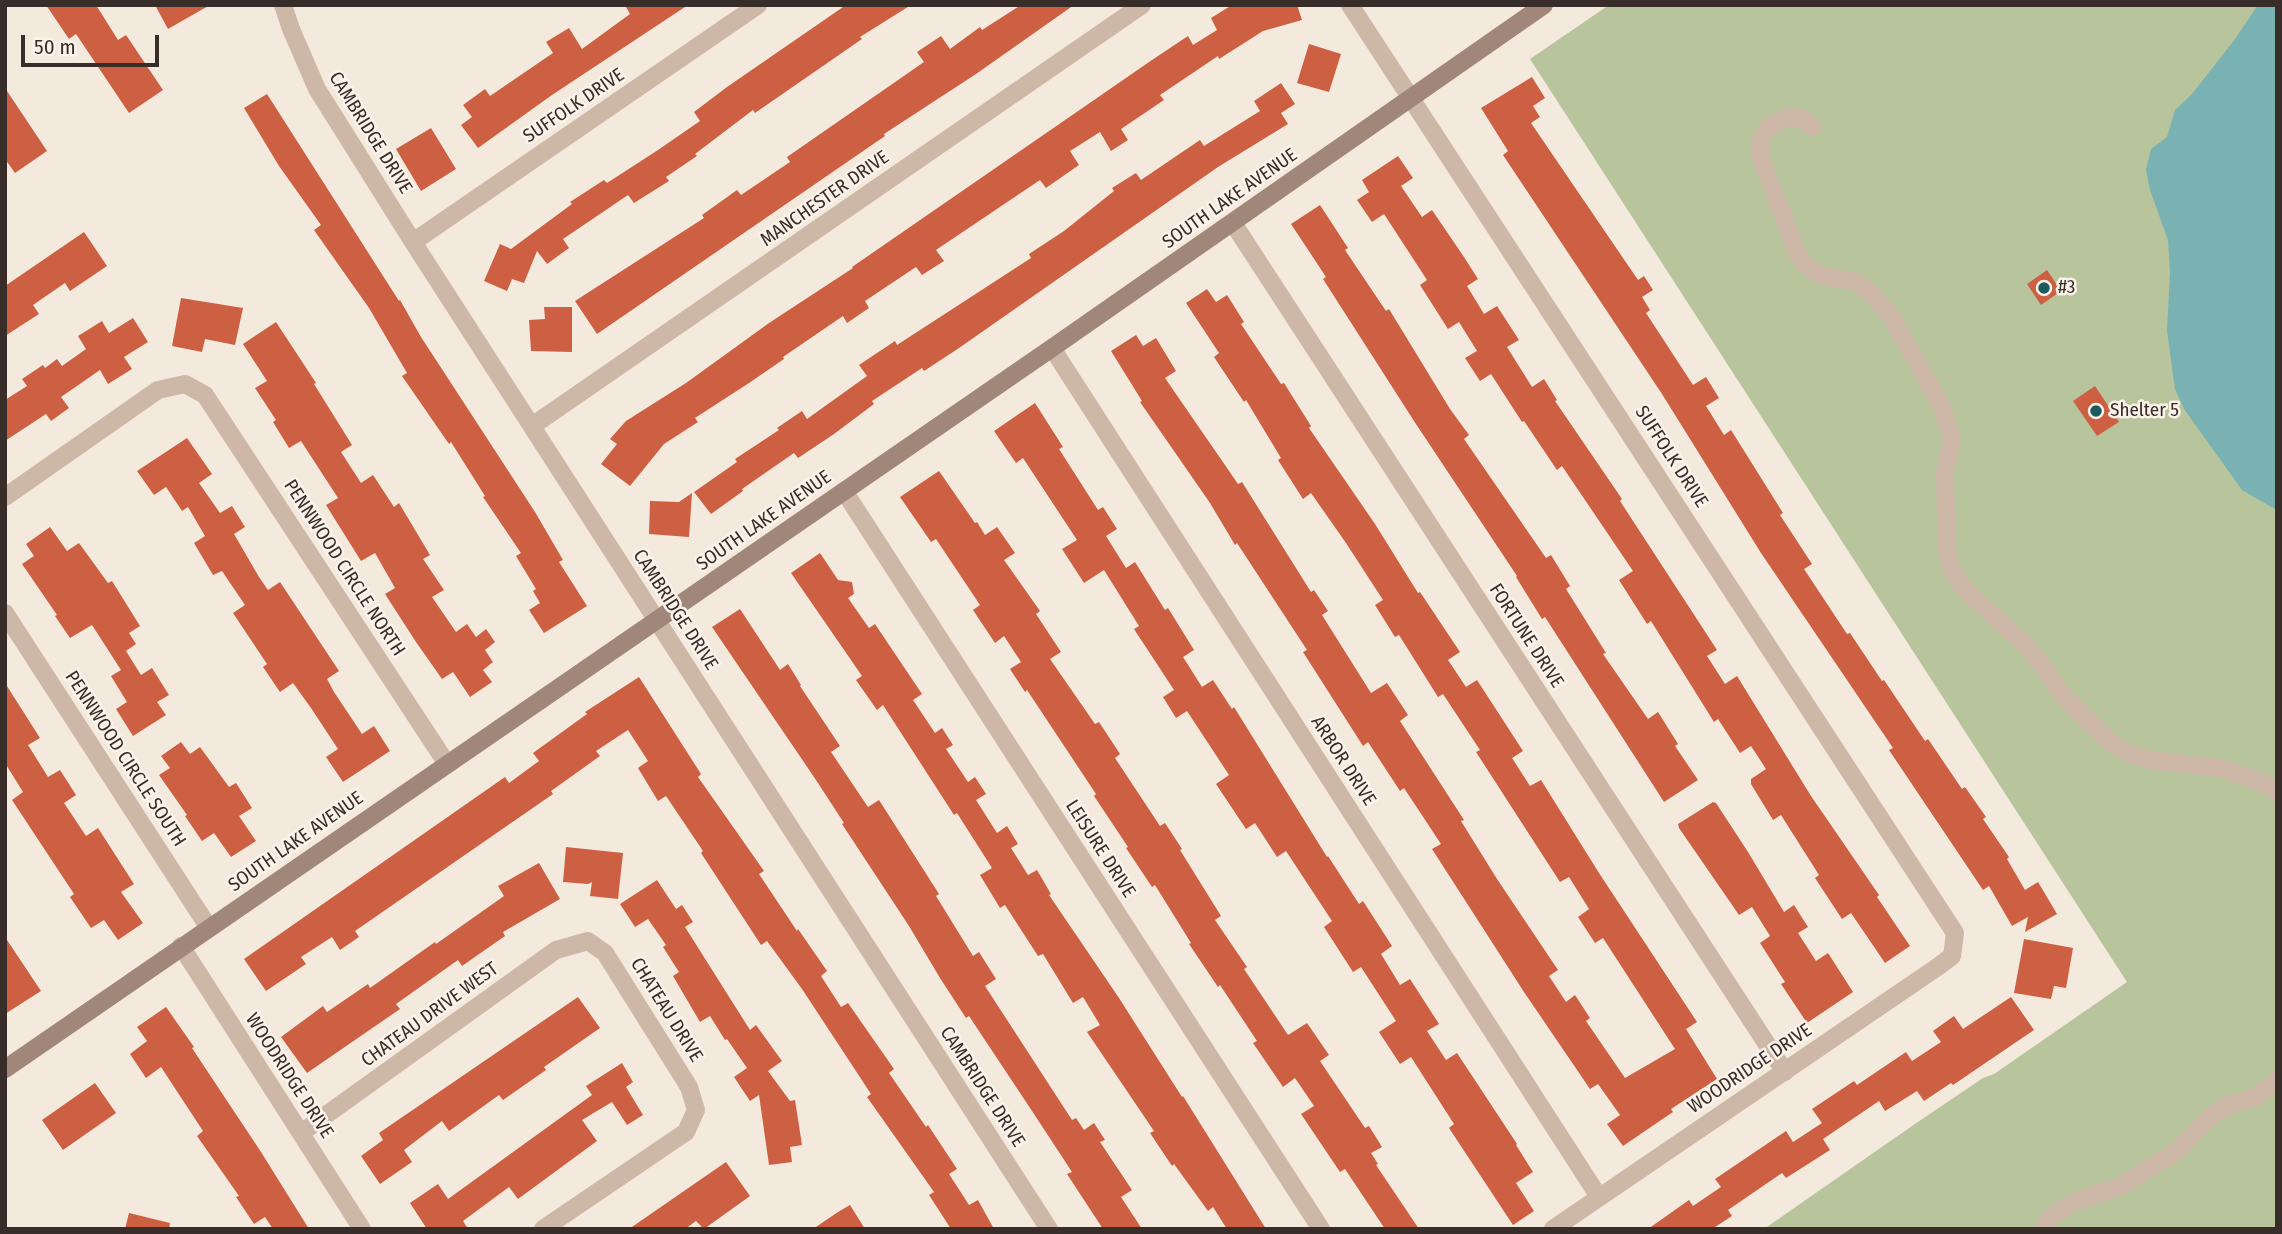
<!DOCTYPE html>
<style>
body{margin:0}
#map{position:relative;width:2282px;height:1234px;overflow:hidden;background:#f4e9dd;font-family:"Fira Sans Condensed",sans-serif}
canvas{display:block}
.frame{position:absolute;inset:0;border:7px solid #392d29;pointer-events:none}
.scale{position:absolute;left:21px;top:35px;width:138px;height:32px;box-sizing:border-box;border:4px solid #392d29;border-top:0;padding-left:9px;font-size:21px;line-height:24px;white-space:nowrap;color:#392d29;-webkit-text-stroke:5px #fbf3ea;paint-order:stroke}
</style>
<div id="map">
<canvas width="2282" height="1234"></canvas>
<div class="frame"></div>
<div class="scale">50 m</div>
</div>
<script>
const g = document.querySelector('canvas').getContext('2d');
g.lineJoin = 'round';
function paint(path, color) {
  g.fillStyle = color;
  g.fill(path, 'evenodd');
}
function shape(rows) {
  const path = new Path2D();
  for (const r of rows) {
    path.moveTo(r[0], r[1]);
    for (let i = 2; i < r.length; i += 2) path.lineTo(r[i], r[i + 1]);
  }
  return path;
}
function stroke(path, color, width, dash) {
  g.strokeStyle = color;
  g.lineWidth = width;
  g.lineCap = dash ? 'butt' : 'round';
  g.setLineDash(dash || []);
  g.stroke(path);
}
function write(font, color, halo, rows, align = 'center') {
  g.font = font + ' "Fira Sans Condensed",sans-serif';
  g.lineWidth = 5;
  g.setLineDash([]);
  g.textBaseline = 'middle';
  g.strokeStyle = halo;
  g.fillStyle = color;
  for (const [text, x, y, turn = 0] of rows) {
    g.save();
    g.translate(x, y);
    g.rotate((+turn || 0) * Math.PI / 180);
    g.textAlign = isNaN(turn) ? turn : align;
    if (halo) g.strokeText(text, 0, 0);
    g.fillText(text, 0, 0);
    g.restore();
  }
}
const green = shape([
 [1609,5,2277,5,2277,1229,1764,1229,1912,1126,1983,1078,1994,1074,2127,982,1530,59]
]);
const water = shape([
 [2258,5,2277,5,2275,509,2242,490,2184,409,2175,389,2167,331,2170,272,2168,240,2150,190,2146,170,2151,149,2167,137,2175,110,2192,94,2235,39]
]);
const building = shape([
 [46,5,96,5,118,40,126,35,163,90,129,113,76,34,69,39],
 [155,5,210,5,168,29],
 [625,5,688,5,552,95,478,148,461,125,472,117,463,105,485,89,490,96,553,53,546,42,569,28,582,49,630,14],
 [846,5,911,5,860,37,862,39,755,113,753,110,695,154,697,156,666,177,669,181,634,203,628,195,563,239,569,248,547,264,537,251,524,283,512,279,507,291,484,281,500,244,511,249,572,204,570,202,604,180,607,183,658,150,700,121,694,112,727,87],
 [1021,5,1074,5,976,74,884,134,885,136,597,334,575,301,704,218,702,215,737,190,741,195,790,162,787,157,924,62,917,52,941,36,950,49,980,27,982,30],
 [1232,5,1297,5,1302,20,1263,31,1219,59,1218,56,1160,95,1164,100,1121,129,1128,140,1111,151,1100,132,1070,151,1079,165,1046,188,1040,180,936,250,944,261,922,275,916,267,865,301,869,308,847,323,843,316,783,357,784,359,749,383,695,418,698,422,664,444,630,486,601,464,617,444,610,439,626,421,686,383,769,323,853,268,852,267,1152,60,1188,36,1193,45,1217,30,1211,18],
 [1309,44,1341,54,1329,92,1297,83],
 [1532,77,1545,98,1533,106,1540,117,1531,123,1638,280,1644,276,1653,290,1642,297,1650,310,1646,313,1693,385,1706,377,1719,398,1706,406,1724,435,1731,430,1783,513,1780,515,1812,564,1804,569,1847,634,1850,633,1882,681,1884,680,1925,741,1928,739,1962,789,1965,787,1986,817,1983,819,2009,857,2007,859,2025,890,2038,882,2057,914,2025,932,2028,917,2012,926,1989,886,1983,890,1889,750,1893,748,1761,553,1662,394,1503,155,1508,151,1481,108],
 [1281,83,1295,104,1281,113,1288,124,1218,167,959,348,924,371,922,368,872,401,874,404,834,434,798,458,794,453,742,489,743,491,711,514,694,492,737,462,735,459,779,430,777,428,802,411,807,419,867,376,859,365,895,341,897,345,1031,258,1029,254,1064,231,1114,191,1112,188,1136,173,1141,180,1200,140,1204,146,1260,111,1254,101],
 [5,88,47,151,15,173,5,159],
 [267,94,399,301,400,300,421,337,535,512,563,560,559,562,587,606,544,633,529,610,540,603,533,591,536,589,516,556,521,553,483,497,485,496,451,442,449,444,402,376,407,373,369,308,314,230,321,225,279,166,244,108],
 [431,128,456,169,421,191,396,149],
 [1398,156,1413,178,1401,186,1422,217,1432,210,1464,257,1478,279,1467,286,1484,314,1497,306,1519,340,1507,347,1532,387,1544,379,1557,400,1555,401,1622,499,1620,501,1717,650,1707,656,1725,684,1737,676,1811,796,1879,895,1877,897,1910,946,1885,963,1851,913,1842,919,1815,878,1819,875,1781,815,1773,820,1751,784,1751,779,1766,769,1751,746,1740,753,1718,719,1714,722,1651,621,1647,624,1619,580,1633,571,1562,466,1557,470,1524,421,1522,422,1491,374,1480,381,1465,358,1477,351,1459,322,1448,329,1420,285,1427,280,1384,214,1372,222,1357,200,1369,192,1362,180],
 [1320,205,1348,248,1345,250,1386,311,1389,309,1450,409,1469,435,1464,439,1546,558,1551,555,1570,586,1566,589,1606,653,1603,654,1648,719,1658,712,1678,744,1675,746,1698,780,1664,802,1545,617,1542,619,1516,577,1517,576,1414,421,1323,279,1326,277,1291,224],
 [84,232,107,266,70,291,65,283,33,305,39,314,5,336,5,286],
 [2047,270,2061,291,2041,305,2027,284],
 [1207,289,1216,302,1227,295,1244,322,1241,324,1281,384,1284,383,1311,426,1309,428,1375,524,1418,593,1420,592,1460,652,1448,660,1466,687,1477,680,1523,751,1512,758,1530,786,1541,780,1599,873,1697,1022,1686,1029,1717,1079,1671,1109,1673,1112,1623,1146,1607,1124,1620,1115,1598,1084,1590,1089,1524,992,1432,849,1441,844,1404,788,1400,791,1368,742,1363,746,1303,652,1307,650,1237,543,1235,545,1210,503,1140,402,1142,401,1111,351,1136,335,1143,346,1156,338,1176,371,1165,378,1238,484,1242,482,1311,592,1314,590,1328,611,1322,615,1371,693,1387,683,1408,715,1400,721,1464,820,1461,821,1497,879,1558,970,1549,976,1566,1002,1575,995,1590,1018,1586,1021,1625,1078,1675,1049,1603,938,1595,943,1578,917,1589,909,1569,877,1560,882,1476,752,1480,750,1443,694,1438,697,1399,635,1395,637,1375,605,1383,600,1346,543,1311,493,1303,499,1278,460,1281,458,1246,400,1244,402,1214,357,1219,353,1186,303],
 [181,298,243,308,235,345,205,339,202,352,172,346],
 [544,307,572,307,572,352,531,351,529,320,545,319],
 [133,318,148,342,124,357,132,369,108,384,100,370,61,397,69,408,51,421,46,414,5,441,5,400,27,386,22,379,43,365,45,368,57,359,62,366,86,349,78,336,102,321,109,333],
 [276,322,316,383,314,384,352,445,341,452,361,483,373,475,394,507,399,503,430,555,423,559,444,590,432,597,456,632,467,624,476,637,486,629,495,642,485,650,493,662,483,670,492,682,470,697,453,672,442,679,416,642,385,594,395,588,375,553,361,561,326,505,338,498,301,441,289,448,273,422,276,420,255,388,267,381,243,344],
 [2095,386,2119,422,2097,436,2073,401],
 [1035,403,1063,447,1059,449,1098,510,1103,507,1117,529,1106,536,1126,568,1135,562,1165,610,1168,608,1194,650,1183,657,1202,687,1213,680,1232,709,1234,707,1327,857,1328,856,1359,904,1363,901,1392,946,1381,954,1400,985,1410,979,1439,1024,1427,1031,1446,1060,1457,1053,1517,1144,1516,1145,1533,1172,1516,1183,1534,1211,1513,1225,1449,1128,1454,1124,1411,1057,1400,1064,1379,1032,1396,1021,1361,967,1353,972,1324,927,1332,921,1286,851,1277,857,1255,823,1246,829,1216,784,1229,775,1187,711,1176,718,1163,697,1174,690,1134,629,1139,626,1104,570,1084,583,1062,549,1077,540,1023,458,1016,463,994,431],
 [187,438,212,474,199,483,220,513,232,506,245,527,234,534,259,577,268,590,280,582,339,671,327,679,334,692,362,734,374,726,390,751,343,782,326,757,338,749,311,708,293,683,280,692,263,667,267,664,233,613,245,605,222,571,213,575,194,543,205,536,188,507,182,511,166,487,154,495,137,471],
 [939,471,975,523,977,522,985,535,997,527,1015,553,1004,560,1040,611,1036,614,1061,652,1050,659,1095,724,1099,722,1120,754,1115,758,1160,826,1165,823,1182,849,1180,850,1221,916,1215,920,1247,967,1244,969,1288,1035,1307,1023,1329,1055,1320,1061,1365,1128,1369,1126,1382,1147,1371,1153,1378,1164,1376,1165,1419,1229,1385,1229,1345,1169,1340,1172,1301,1114,1314,1106,1295,1078,1283,1087,1253,1043,1257,1041,1220,985,1218,987,1189,944,1191,943,1155,885,1152,887,1126,848,1128,847,1094,796,1096,794,1027,690,1025,692,1010,669,1021,662,1004,636,995,643,973,610,980,605,936,539,931,542,900,497],
 [692,493,689,537,649,534,650,501,679,502],
 [50,527,67,551,79,543,108,583,112,581,140,626,129,633,136,644,126,651,141,675,152,668,169,695,157,702,166,715,133,736,116,709,127,702,111,676,121,670,92,625,70,638,55,616,57,615,22,564,34,556,26,544],
 [820,553,838,580,852,582,854,594,848,598,869,628,875,624,922,694,913,700,935,733,942,728,953,745,946,749,968,782,975,777,986,794,976,800,997,833,1007,826,1018,844,1011,848,1028,875,1037,870,1051,894,1049,895,1119,998,1182,1097,1183,1096,1266,1229,1227,1229,1213,1207,1208,1211,1174,1164,1172,1166,1150,1133,1154,1131,1087,1032,1100,1025,1083,997,1073,1003,1043,954,1038,956,1005,905,1000,908,980,875,992,868,957,813,954,815,883,705,877,710,856,680,862,676,791,573],
 [740,609,780,670,788,664,801,685,800,686,840,746,831,752,868,807,879,800,939,894,936,896,973,956,979,952,996,979,985,986,1072,1120,1076,1118,1084,1130,1094,1123,1105,1140,1100,1142,1132,1190,1121,1197,1142,1229,1103,1229,1067,1174,1072,1172,1034,1114,969,1016,966,1018,940,978,909,926,842,824,844,823,814,777,712,627],
 [639,677,701,774,698,777,764,871,759,874,797,931,798,929,827,971,821,976,841,1007,848,1003,894,1069,889,1073,926,1127,928,1125,957,1169,949,1174,969,1205,978,1200,994,1229,951,1229,929,1195,934,1192,867,1097,871,1094,802,989,767,941,761,945,701,853,703,851,666,796,658,801,638,768,648,761,628,730,596,751,600,756,551,791,553,794,355,931,359,937,340,950,332,937,301,957,306,964,266,991,244,959,505,777,509,783,539,761,533,753,587,714,585,712],
 [5,683,40,738,28,745,48,777,60,770,76,795,64,803,86,836,98,828,134,884,121,892,143,923,118,940,104,920,91,928,70,897,74,894,12,800,23,792,5,763],
 [181,742,190,754,200,747,229,787,236,783,252,808,239,816,256,841,231,857,214,833,202,841,185,816,187,815,159,775,170,768,161,756],
 [1713,802,1716,803,1748,852,1784,912,1794,905,1808,927,1798,933,1816,961,1828,953,1853,992,1807,1023,1781,984,1785,982,1760,943,1770,936,1752,907,1739,915,1679,828,1678,824],
 [566,847,623,853,618,899,590,896,592,882,588,884,563,882],
 [539,863,560,899,503,932,505,936,462,966,458,960,396,1004,400,1009,307,1073,281,1037,323,1006,327,1012,368,984,370,988,435,942,436,944,504,896,498,886],
 [657,880,676,909,682,905,693,922,685,927,750,1030,756,1025,782,1061,768,1071,790,1101,795,1100,802,1145,790,1147,792,1162,769,1165,759,1095,750,1101,734,1077,747,1068,727,1039,725,1040,710,1016,700,1022,673,976,679,972,663,947,666,945,648,919,635,927,620,904],
 [5,937,41,991,5,1014],
 [2024,939,2073,948,2066,988,2054,986,2051,999,2014,993],
 [578,997,600,1028,544,1067,546,1070,503,1100,499,1095,449,1131,442,1121,404,1150,412,1162,380,1184,361,1156,383,1140,379,1133],
 [2011,997,2034,1030,1953,1085,1951,1083,1924,1101,1917,1091,1885,1111,1879,1101,1823,1139,1830,1150,1786,1178,1782,1173,1728,1210,1732,1216,1712,1229,1648,1229,1689,1200,1693,1206,1721,1187,1715,1179,1786,1131,1793,1142,1822,1123,1812,1109,1854,1081,1857,1085,1906,1052,1912,1061,1941,1042,1933,1031,1954,1016,1963,1029],
 [166,1007,194,1047,192,1048,261,1152,309,1229,273,1229,265,1217,254,1224,236,1197,239,1196,197,1136,203,1131,161,1067,146,1078,130,1054,147,1041,137,1027],
 [622,1063,633,1082,626,1087,643,1115,627,1125,612,1102,582,1120,597,1141,518,1199,509,1187,463,1221,468,1229,427,1229,410,1203,438,1184,448,1199,592,1095,586,1086],
 [95,1083,116,1113,63,1150,42,1120],
 [726,1162,750,1196,704,1229,696,1221,685,1229,629,1229],
 [850,1205,865,1229,813,1229,838,1212],
 [129,1213,170,1223,169,1229,125,1229]
]);
const street = shape([
 [283,5,291,29,317,89,413,242,1049,1229],
 [1350,5,1955,933,1952,956,1939,966,1553,1229],
 [1813,127,1801,118,1789,117,1769,126,1761,138,1760,156,1798,255,1806,265,1820,275,1856,282,1871,293,1891,316,1941,405,1952,438,1945,473,1947,549,1950,565,1958,581,1972,596,2023,643,2041,663,2064,697,2109,741,2128,753,2150,760,2220,768,2266,784,2277,792],
 [1233,223,1785,1072],
 [413,242,758,5],
 [1052,348,1599,1197],
 [532,426,1142,5],
 [844,491,1321,1229],
 [5,497,158,390,185,384,205,395,447,764],
 [5,613,209,928],
 [181,946,362,1229],
 [301,1133,556,950,588,941,605,953,689,1087,696,1110,686,1132,543,1229],
 [2043,1229,2051,1217,2072,1203,2123,1185,2178,1150,2211,1116,2229,1105,2256,1097,2277,1081]
]);
const secondary = shape([
 [5,1069,1052,348,1544,5]
]);
const markers = [
 [2044,288,7,"#1b5b5e"],
 [2096,411,7,"#1b5b5e"]
];
const streetNames = [
 ["SUFFOLK DRIVE",574,106,-34],
 ["CAMBRIDGE DRIVE",370,133,58],
 ["MANCHESTER DRIVE",825,199,-35],
 ["SOUTH LAKE AVENUE",1230,199,-35],
 ["SUFFOLK DRIVE",1671,457,57],
 ["SOUTH LAKE AVENUE",764,521,-35],
 ["PENNWOOD CIRCLE NORTH",344,568,57],
 ["CAMBRIDGE DRIVE",675,610,57],
 ["FORTUNE DRIVE",1526,636,57],
 ["PENNWOOD CIRCLE SOUTH",125,759,57],
 ["ARBOR DRIVE",1343,761,57],
 ["SOUTH LAKE AVENUE",296,842,-35],
 ["LEISURE DRIVE",1100,849,57],
 ["CHATEAU DRIVE",666,1010,58],
 ["CHATEAU DRIVE WEST",430,1015,-36],
 ["WOODRIDGE DRIVE",1750,1069,-34],
 ["WOODRIDGE DRIVE",289,1076,57],
 ["CAMBRIDGE DRIVE",982,1087,57]
];
const poiNames = [
 ["#3",2058,288],
 ["Shelter 5",2110,411]
];
paint(green, '#b8c49c');
paint(water, '#7ab2b3');
paint(building, '#cd6042');
stroke(street, '#cdb8a8', 18);
stroke(secondary, '#a18779', 18);
for (const [x, y, r, color] of markers) {
  const dot = new Path2D();
  dot.arc(x, y, r, 0, 2 * Math.PI);
  g.fillStyle = color;
  g.fill(dot);
  stroke(dot, '#fbf3ea', 2.5);
}
write('19px', '#392d29', '#fbf3ea', streetNames);
write('19px', '#392d29', '#fbf3ea', poiNames, 'left');
</script>
